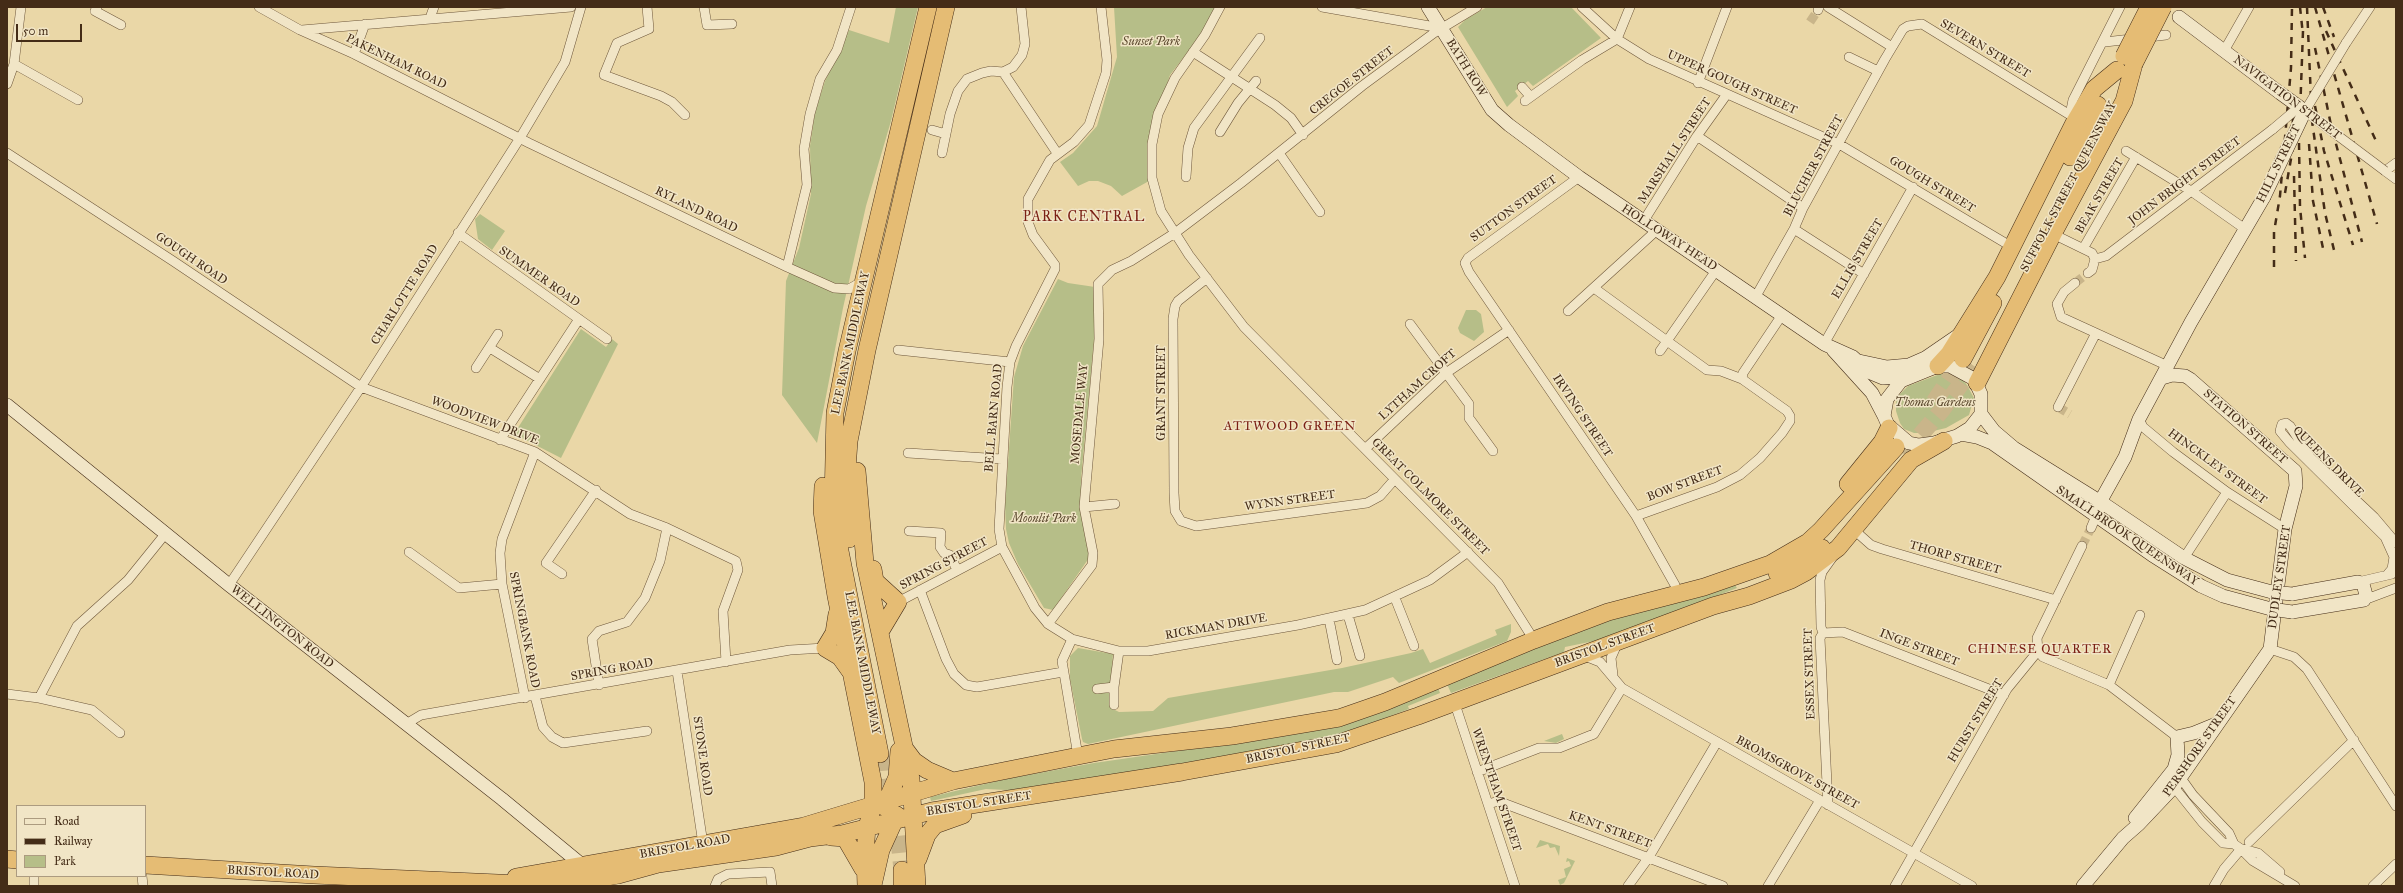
<!DOCTYPE html>
<style>
body{margin:0}
#map{position:relative;width:2403px;height:893px;overflow:hidden;background:#ead7a7;font-family:"IM FELL Great Primer",serif}
canvas{display:block}
.frame{position:absolute;inset:0;border:8px solid #442c17;pointer-events:none}
.legend{position:absolute;left:16px;top:805px;width:130px;height:72px;box-sizing:border-box;background:#f1e5c6;border:1px solid #ac9b80;margin:0;padding:5px 7px;list-style:none;font-size:12px;color:#442c17}
.legend li{display:flex;align-items:center;gap:8px;height:20px}
.legend b{width:20px;border:1px solid #ac9b80}
.scale{position:absolute;left:16px;top:24px;width:66px;height:18px;box-sizing:border-box;border:2px solid #442c17;border-top:0;padding-left:5px;font-size:12px;line-height:14px;white-space:nowrap;color:#442c17;-webkit-text-stroke:3px #f1e5c6;paint-order:stroke}
</style>
<div id="map">
<canvas width="2403" height="893"></canvas>
<div class="frame"></div>
<ul class="legend">
<li><b style="height:5px;background:#f1e5c6"></b>Road</li>
<li><b style="height:5px;background:#442c17"></b>Railway</li>
<li><b style="height:11px;background:#b6be88"></b>Park</li>
</ul>
<div class="scale">50 m</div>
</div>
<script>
const g = document.querySelector('canvas').getContext('2d');
g.lineJoin = 'round';
function paint(path, color) {
  g.fillStyle = color;
  g.fill(path, 'evenodd');
}
function shape(rows) {
  const path = new Path2D();
  for (const r of rows) {
    path.moveTo(r[0], r[1]);
    for (let i = 2; i < r.length; i += 2) path.lineTo(r[i], r[i + 1]);
  }
  return path;
}
function stroke(path, color, width, dash) {
  g.strokeStyle = color;
  g.lineWidth = width;
  g.lineCap = dash ? 'butt' : 'round';
  g.setLineDash(dash || []);
  g.stroke(path);
}
function write(font, color, halo, rows, align = 'center') {
  g.font = font + ' "IM FELL Great Primer",serif';
  g.lineWidth = 3;
  g.setLineDash([]);
  g.textBaseline = 'middle';
  g.strokeStyle = halo;
  g.fillStyle = color;
  for (const [text, x, y, turn = 0] of rows) {
    g.save();
    g.translate(x, y);
    g.rotate((+turn || 0) * Math.PI / 180);
    g.textAlign = isNaN(turn) ? turn : align;
    if (halo) g.strokeText(text, 0, 0);
    g.fillText(text, 0, 0);
    g.restore();
  }
}
const green = shape([
 [896,7,918,7,891,121,866,206,843,308,817,443,782,395,786,281,799,248,811,194,810,146,815,112,825,81,849,30,889,43],
 [1114,7,1215,7,1200,36,1170,75,1148,144,1147,165,1149,181,1122,196,1111,186,1098,181,1089,181,1078,186,1060,162,1073,153,1097,126,1117,57],
 [1487,7,1571,7,1601,38,1533,86,1528,81,1515,91,1518,96,1507,107,1458,27,1465,20],
 [480,214,505,231,492,250,478,239,475,219],
 [1058,279,1068,283,1095,287,1094,340,1081,479,1082,505,1089,558,1053,610,1044,608,1018,564,1009,543,1006,529,1005,506,1014,377,1023,346],
 [1466,310,1476,310,1481,314,1484,332,1474,341,1460,333,1458,328],
 [581,329,606,347,612,339,618,344,561,458,514,434],
 [1940,374,1954,375,1961,378,1967,385,1974,398,1969,415,1946,428,1925,433,1914,433,1904,429,1900,423,1896,411,1896,402,1900,394,1908,386],
 [1735,585,1737,588,1643,625,1599,640,1565,647,1564,652,1451,693,1447,684,1576,630,1701,593],
 [1511,624,1511,632,1507,641,1399,683,1393,677,1348,692,1334,692,1088,744,1083,742,1082,739,1070,679,1070,656,1078,648,1113,654,1111,684,1097,693,1110,692,1111,708,1119,712,1153,711,1168,698,1342,668,1411,653,1423,649,1430,663,1497,635,1495,630],
 [1438,688,1440,693,1408,706,1409,709,1342,734,1312,742,1027,791,986,789,931,801,930,797,1006,779,1094,763,1246,741],
 [1562,734,1564,739,1556,743,1544,741],
 [1540,840,1560,846,1559,856,1555,847,1550,848,1548,844,1536,848],
 [1567,858,1575,861,1564,883,1560,885,1558,880,1566,877,1564,869,1571,866,1569,861,1566,862]
]);
const streetTunnel = shape([
 [1810,22,1818,10],
 [2075,283,2088,273],
 [2058,407,2070,414],
 [2082,546,2091,528]
]);
const highwayTunnel = shape([
 [1934,402,1963,359],
 [1904,454,1942,410,1974,366],
 [880,754,885,810],
 [896,811,902,870]
]);
const street = shape([
 [97,7,95,11,121,25],
 [259,7,300,30,354,54,529,143,787,267,834,288,849,289,863,281],
 [647,7,649,29,617,43,604,75,661,96,672,102,685,115],
 [704,7,707,25,732,24],
 [1101,7,1107,60,1106,73,1089,125,1074,142,1050,160,1028,199,1028,222,1033,235,1055,265,1055,269,1016,346,1010,362,1007,387,999,529,1002,547,1035,608,1048,624,1072,639,1119,651,1148,651,1298,625,1365,610,1430,580,1468,552],
 [1220,7,1205,35,1175,78,1158,114,1152,144,1152,178,1161,211,1189,255,1244,327,1498,583,1534,640],
 [1322,7,1441,28],
 [1582,7,1617,39,1649,59,1839,144,2012,247],
 [1828,7,1892,47],
 [1818,10,1819,7],
 [430,18,434,7],
 [302,30,571,7],
 [2105,42,2166,35],
 [2346,43,2370,7],
 [2224,51,2249,7],
 [1193,52,1275,105,1291,118,1303,135],
 [354,54,365,24],
 [1849,57,1878,71],
 [14,64,78,100],
 [1003,72,1057,153],
 [1698,83,1727,7],
 [7,84,14,64,21,7],
 [1522,87,1530,96],
 [1525,101,1582,60,1617,39,1630,7],
 [2070,115,2073,100,2120,7],
 [932,130,946,134],
 [1220,132,1238,103,1256,81],
 [1697,136,1803,208],
 [2126,151,2191,191,2245,229],
 [7,153,173,261,361,387,535,452,630,514,667,528,736,561,738,570,723,611,726,662],
 [942,153,950,114,958,91,967,79,982,73,991,71,1003,72,1013,67,1022,55,1025,44,1021,7],
 [1279,153,1320,212],
 [2396,163,2385,171,2396,179],
 [1186,177,1188,148,1194,128,1260,38],
 [1579,177,1468,258,1465,263,1469,272,1636,516,1675,585],
 [1643,222,1697,136,1727,94],
 [1794,229,1864,274],
 [458,233,607,339],
 [2053,234,2092,253,2095,259,2092,270,2088,273],
 [2084,247,2136,157],
 [2095,259,2106,256,2273,129],
 [787,267,807,185,804,149,810,114,820,79,837,50,851,7],
 [1207,278,1178,301,1175,306,1173,319,1174,493,1175,511,1181,521,1196,526,1367,503,1380,496,1394,480],
 [2075,283,2064,292,2057,304,2061,317,2168,366],
 [1594,288,1707,370,1721,371,1742,379,1787,411,1790,416,1790,421,1782,433,1760,458,1740,475,1717,487,1636,516],
 [1756,296,1794,229,1803,208,1885,59,1903,29,1908,26,1922,24,2070,115],
 [1568,311,1657,230],
 [1410,324,1469,404,1469,418,1493,451],
 [1824,344,1913,187],
 [490,348,540,379],
 [898,350,1010,362],
 [1660,351,1717,269],
 [476,368,498,334],
 [1742,379,1743,373,1782,315],
 [2058,407,2096,333],
 [2139,419,2143,427,2173,452,2227,492,2285,529],
 [500,440,579,319],
 [1365,449,1446,373,1509,330],
 [908,453,1002,459],
 [1084,507,1115,504],
 [2091,528,2096,516],
 [1853,529,1871,545,1882,549,2056,600],
 [909,531,941,533,940,547,944,553,950,555,957,570],
 [2082,546,2037,638,2038,651,2043,657,2109,685,2177,737],
 [409,552,459,588,502,584],
 [2184,558,2227,492],
 [562,574,546,563,596,490],
 [2387,575,2392,569,2394,557,2385,537,2290,443,2280,431,2282,424,2286,423,2290,426,2310,457,2374,517,2396,543],
 [2358,582,2392,574],
 [229,585,361,387,520,138,565,62,581,7],
 [920,590,946,659,954,674,966,685,977,687,1063,672],
 [1395,598,1414,646],
 [2364,600,2396,588],
 [898,602,1002,547],
 [1348,615,1360,656],
 [1329,619,1337,660],
 [1048,624,1092,565,1093,553,1084,507,1099,339,1098,284,1112,270,1131,261,1175,233,1241,183,1362,86,1434,33,1477,7],
 [1823,633,1843,632,2004,695],
 [1823,633,1820,638,1828,805],
 [1823,633,1821,627,1820,580,1822,572,1832,558],
 [1072,639,1062,661,1078,756],
 [2270,649,2294,657,2307,669,2396,806],
 [1585,656,1600,662,1622,688,1972,886],
 [677,671,703,844],
 [1613,675,1611,658,1618,642],
 [599,685,592,639,599,631,627,622,645,598,660,561,667,528],
 [2109,685,2140,615],
 [1097,689,1114,687],
 [7,694,39,698,77,626,128,580,166,533],
 [535,696,543,727,552,737,563,743,647,731],
 [39,698,92,710,120,733],
 [525,698,502,584,500,553,502,539,535,452],
 [1454,701,1515,886],
 [1114,705,1114,687,1119,651],
 [406,724,421,715,790,650,825,648],
 [1477,772,1539,748,1559,748,1594,734,1622,688],
 [2178,774,2193,795,2229,833,2234,844],
 [2174,787,2202,822,2223,843,2234,844,2241,849,2253,861,2295,886],
 [1488,804,1499,801,1503,803,1723,886],
 [2249,842,2354,740],
 [2243,849,2258,853,2280,872],
 [142,876,143,886],
 [34,886,34,876],
 [715,886,718,879,728,874,770,872,772,886],
 [1628,886,1649,857,1717,742],
 [1768,886,1820,800],
 [1895,886,2007,689,2038,651],
 [2214,886,2224,869,2241,849],
 [2373,886,2396,864]
]);
const secondary = shape([
 [1428,7,1492,110,1509,125,1579,177,1824,344,1853,357,1871,373,1883,378,1908,377],
 [2179,17,2280,93],
 [1833,350,1872,393,1884,416],
 [1859,361,1887,367,1909,365,1925,358,1960,334],
 [1938,366,1950,366,1974,379,1981,394,1981,414,1970,428,1957,436,1934,443,1919,445,1909,443,1888,425,1884,416,1887,399,1901,381,1938,366],
 [7,405,229,585,502,799,582,865],
 [1981,414,1994,431,2014,448,2104,504,2184,558,2227,580,2272,592],
 [1961,434,1977,437,1992,443,2152,555,2201,586,2223,596,2271,609],
 [2096,516,2100,502,2125,457,2139,419,2191,322,2264,197],
 [2292,594,2358,582,2363,584,2366,595,2364,600,2292,612],
 [2174,787,2174,769,2178,755,2177,737,2194,733,2216,724],
 [2135,818,2174,769],
 [2083,886,2123,838,2139,824,2174,787,2270,649,2285,529,2296,486,2295,471,2190,379,2185,376,2172,375,2162,378]
]);
const highway = shape([
 [2070,157,2098,105],
 [1963,359,1993,303],
 [1938,366,1949,354,1997,277,2074,123,2094,89,2117,70],
 [1977,383,2053,234,2124,101,2134,64],
 [857,471,865,563,911,779,917,886],
 [1848,484,1882,442,1889,428],
 [823,486,822,511,836,596,873,782,873,806,867,827,865,854,866,886],
 [849,539,845,499,849,441,867,350,946,7],
 [873,569,875,581,898,602,880,632],
 [1777,573,1822,548],
 [837,614,834,633,825,648,840,657,850,671],
 [905,749,914,761,927,770,953,781],
 [880,754,838,541,833,503,835,413,847,351,928,7],
 [884,807,897,777,899,751],
 [831,837,845,838,863,869],
 [7,859,17,860],
 [918,859,927,835,935,825,963,815],
 [145,865,314,875,521,884,566,884,618,875,658,864,776,847,810,838,842,834,932,811,1182,772,1336,744,1418,716,1713,606,1749,596,1791,580,1806,572,1838,548,1911,460,1944,441],
 [902,870,902,886],
 [516,877,804,826,953,781,1078,756,1114,749,1232,736,1339,718,1385,702,1534,640,1608,612,1704,587,1770,564,1808,542,1821,530,1896,447],
 [873,885,881,850,897,815]
]);
const rail = shape([
 [2300,7,2303,35],
 [2307,7,2312,121,2325,213,2334,250],
 [2315,7,2377,224],
 [2323,7,2334,37],
 [2303,31,2299,142,2300,207,2305,258],
 [2326,31,2376,141],
 [2315,48,2331,125,2362,242],
 [2291,104,2294,132],
 [2315,106,2324,151,2353,245],
 [2309,144,2313,201,2324,253],
 [2294,176,2296,261],
 [2285,193,2295,136],
 [2274,267,2274,232,2280,196,2291,68,2292,7]
]);
const streetBridge = shape([
 [2346,43,2305,111,2385,171],
 [2273,129,2299,107]
]);
const secondaryBridge = shape([
 [2264,197,2305,111,2280,93],
 [2272,592,2292,594],
 [2271,609,2292,612]
]);
const highwayBridge = shape([
 [2124,56,2149,7],
 [2134,64,2163,7]
]);
const parkNames = [
 ["Sunset Park",1151,42],
 ["Thomas Gardens",1935,403],
 ["Moonlit Park",1044,519]
];
const streetNames = [
 ["SEVERN STREET",1985,49,31],
 ["PAKENHAM ROAD",396,62,26],
 ["BATH ROW",1466,68,58],
 ["CREGOE STREET",1352,81,-38],
 ["UPPER GOUGH STREET",1732,83,24],
 ["NAVIGATION STREET",2287,98,37],
 ["MARSHALL STREET",1675,151,-57],
 ["HILL STREET",2279,164,-64],
 ["BLUCHER STREET",1814,166,-62],
 ["JOHN BRIGHT STREET",2185,181,-37],
 ["GOUGH STREET",1932,185,31],
 ["SUFFOLK STREET QUEENSWAY",2069,187,-62],
 ["BEAK STREET",2100,196,-60],
 ["SUTTON STREET",1514,209,-36],
 ["RYLAND ROAD",696,210,26],
 ["HOLLOWAY HEAD",1669,238,33],
 ["GOUGH ROAD",191,259,34],
 ["ELLIS STREET",1858,259,-60],
 ["SUMMER ROAD",539,277,35],
 ["CHARLOTTE ROAD",405,295,-58],
 ["LEE BANK MIDDLEWAY",851,343,-78],
 ["LYTHAM CROFT",1418,385,-42],
 ["GRANT STREET",1162,393,-90],
 ["MOSEDALE WAY",1080,414,-85],
 ["IRVING STREET",1582,416,56],
 ["BELL BARN ROAD",994,418,-85],
 ["WOODVIEW DRIVE",485,421,21],
 ["STATION STREET",2245,427,41],
 ["QUEENS DRIVE",2328,462,45],
 ["HINCKLEY STREET",2217,467,36],
 ["BOW STREET",1685,484,-21],
 ["GREAT COLMORE STREET",1430,497,45],
 ["WYNN STREET",1290,501,-8],
 ["SMALLBROOK QUEENSWAY",2127,536,34],
 ["THORP STREET",1955,558,16],
 ["SPRING STREET",944,564,-28],
 ["DUDLEY STREET",2280,577,-82],
 ["WELLINGTON ROAD",282,627,38],
 ["RICKMAN DRIVE",1216,627,-10],
 ["SPRINGBANK ROAD",524,630,79],
 ["BRISTOL STREET",1605,646,-20],
 ["INGE STREET",1919,648,21],
 ["LEE BANK MIDDLEWAY",862,663,79],
 ["SPRING ROAD",612,670,-10],
 ["ESSEX STREET",1810,674,-92],
 ["HURST STREET",1976,721,-59],
 ["PERSHORE STREET",2200,747,-55],
 ["BRISTOL STREET",1298,749,-12],
 ["STONE ROAD",702,756,82],
 ["BROMSGROVE STREET",1797,773,29],
 ["WRENTHAM STREET",1496,790,71],
 ["BRISTOL STREET",979,804,-9],
 ["KENT STREET",1610,830,20],
 ["BRISTOL ROAD",685,847,-10],
 ["BRISTOL ROAD",273,873,3]
];
const neighbourhoodNames = [
 ["ATTWOOD GREEN",1290,427],
 ["CHINESE QUARTER",2040,650]
];
const quarterNames = [
 ["PARK CENTRAL",1084,218]
];
paint(green, '#b6be88');
stroke(streetTunnel, '#c9b58a', 9, [9, 4.5]);
stroke(highwayTunnel, '#c9b58a', 17, [17, 8]);
stroke(street, '#6e573b', 10);
stroke(secondary, '#442c17', 14);
stroke(highway, '#442c17', 18);
stroke(street, '#f1e5c6', 9);
stroke(secondary, '#f1e5c6', 13);
stroke(highway, '#e5bc74', 17);
stroke(rail, '#442c17', 2.5, [7, 7]);
stroke(streetBridge, '#6e573b', 10, []);
stroke(secondaryBridge, '#442c17', 14, []);
stroke(highwayBridge, '#442c17', 18, []);
stroke(streetBridge, '#f1e5c6', 9);
stroke(secondaryBridge, '#f1e5c6', 13);
stroke(highwayBridge, '#e5bc74', 17);
write('italic 12px', '#5b492e', '#f1e5c6', parkNames);
write('12px', '#442c17', '#f1e5c6', streetNames);
g.letterSpacing = '1px';
write('13px', '#7a1f14', '#f1e5c6', neighbourhoodNames);
g.letterSpacing = '0px';
g.letterSpacing = '1px';
write('14px', '#7a1f14', '#f1e5c6', quarterNames);
g.letterSpacing = '0px';
</script>
